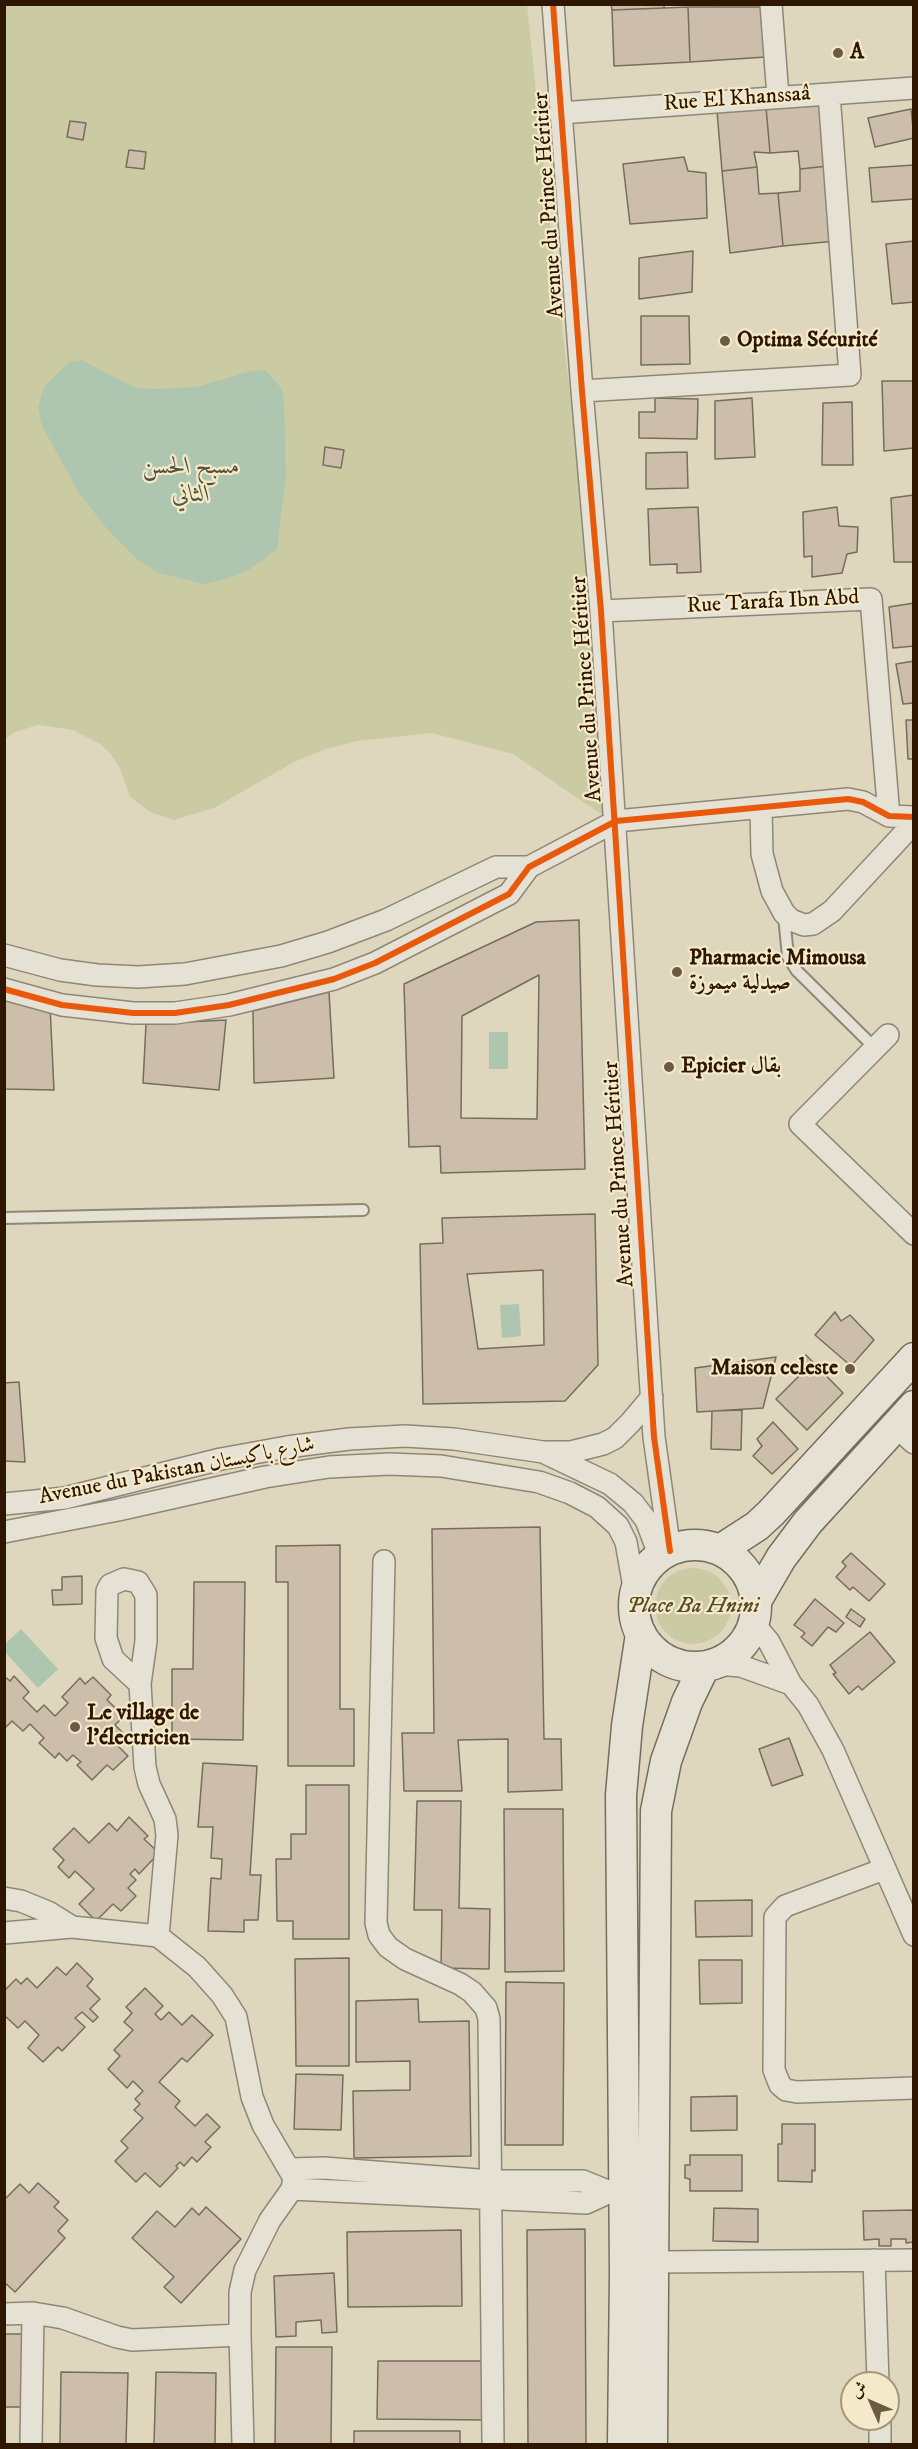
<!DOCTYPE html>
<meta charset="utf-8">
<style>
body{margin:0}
#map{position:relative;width:918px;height:2449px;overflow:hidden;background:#dfd7bd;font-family:"IM FELL DW Pica",Amiri,serif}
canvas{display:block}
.frame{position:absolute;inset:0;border:6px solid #2e1600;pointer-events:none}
.north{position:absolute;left:840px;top:2371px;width:60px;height:60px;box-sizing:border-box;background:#f4eaca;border:2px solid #a59579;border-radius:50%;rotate:315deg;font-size:16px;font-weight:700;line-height:24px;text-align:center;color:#2e1600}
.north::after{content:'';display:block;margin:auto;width:21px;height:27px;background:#6c5a42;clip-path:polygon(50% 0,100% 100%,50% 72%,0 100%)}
</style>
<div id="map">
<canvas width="918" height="2449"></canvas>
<div class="frame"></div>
<div class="north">ش</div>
</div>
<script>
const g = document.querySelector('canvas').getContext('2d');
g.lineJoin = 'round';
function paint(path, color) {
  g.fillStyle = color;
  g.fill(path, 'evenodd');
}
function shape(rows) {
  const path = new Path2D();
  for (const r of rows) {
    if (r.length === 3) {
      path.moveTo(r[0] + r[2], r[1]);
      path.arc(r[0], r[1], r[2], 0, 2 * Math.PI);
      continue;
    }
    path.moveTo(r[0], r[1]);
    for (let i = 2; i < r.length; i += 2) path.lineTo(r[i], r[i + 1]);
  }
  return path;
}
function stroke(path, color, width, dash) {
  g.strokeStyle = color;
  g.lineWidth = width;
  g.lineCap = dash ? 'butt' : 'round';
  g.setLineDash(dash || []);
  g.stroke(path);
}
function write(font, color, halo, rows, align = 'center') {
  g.font = font + ' "IM FELL DW Pica",Amiri,serif';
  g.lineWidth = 4.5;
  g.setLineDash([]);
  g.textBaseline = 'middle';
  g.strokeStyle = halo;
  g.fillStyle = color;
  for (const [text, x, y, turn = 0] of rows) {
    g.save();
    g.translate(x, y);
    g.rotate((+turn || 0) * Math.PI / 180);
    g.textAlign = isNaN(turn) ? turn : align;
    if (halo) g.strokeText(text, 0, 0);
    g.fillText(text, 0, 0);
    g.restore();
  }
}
const green = shape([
 [5,5,527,5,552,244,588,542,608,819,513,754,432,733,357,741,326,749,294,762,214,808,174,820,150,812,130,797,120,768,110,753,100,744,73,730,38,725,15,732,5,739],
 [693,1606,38]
]);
const water = shape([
 [82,360,125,383,138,388,155,389,196,387,252,371,265,370,282,389,284,401,286,475,277,549,250,569,226,579,204,584,159,573,138,560,107,529,78,491,42,426,38,407,44,387,69,362],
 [489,1032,508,1032,508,1069,489,1069],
 [519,1304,521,1336,502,1338,500,1305],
 [21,1629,58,1669,38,1688,5,1652,5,1644]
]);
const building = shape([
 [611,4,664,4,664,8,612,10,611,4],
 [712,4,764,4,764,7,712,7,712,4],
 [688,7,690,62,614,66,612,10,688,7],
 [688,7,764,7,766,57,690,62,688,7],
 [823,102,828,166,800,169,798,151,770,153,766,107,823,102],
 [766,107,770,153,754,152,757,167,722,171,717,111,766,107],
 [911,109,914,138,875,147,868,118,911,109],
 [70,121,86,123,83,140,67,137,70,121],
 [129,150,146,152,144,169,126,167,129,150],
 [684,157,688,171,706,173,707,218,630,224,623,164,684,157],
 [914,165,914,199,872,202,869,168,914,165],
 [828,166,836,241,783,246,778,193,800,191,800,169,828,166],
 [757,167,759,194,778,193,783,246,730,253,722,171,757,167],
 [914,241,914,302,892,304,886,244,914,241],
 [693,251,692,292,639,299,639,258,693,251],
 [641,316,689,316,690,364,641,365,641,316],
 [882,381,914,381,914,448,884,451,882,381],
 [655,398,698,399,697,439,639,438,639,412,655,412,655,398],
 [752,398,755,457,715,459,715,401,752,398],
 [852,402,853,465,822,465,823,403,852,402],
 [325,447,344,450,341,468,323,465,325,447],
 [687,452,688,488,646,489,646,453,687,452],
 [914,495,914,562,894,562,891,498,914,495],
 [698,507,701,572,677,573,677,564,650,565,648,509,698,507],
 [837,507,839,526,858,527,857,552,847,554,842,573,812,577,812,556,804,557,803,512,837,507],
 [914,603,914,646,893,648,889,607,914,603],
 [914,661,914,703,903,704,896,664,914,661],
 [906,720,914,720,914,759,908,759,906,720],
 [579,920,585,1169,441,1173,440,1146,409,1147,404,984,536,922,579,920],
 [539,975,537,1119,461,1118,462,1016,539,975],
 [329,992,334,1078,254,1083,253,1011,329,992],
 [5,1001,50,1006,54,1090,5,1089,5,1001],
 [226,1020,219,1090,143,1083,146,1024,226,1020],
 [595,1214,598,1365,565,1401,423,1404,420,1244,443,1243,442,1218,595,1214],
 [543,1270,544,1345,478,1349,467,1274,543,1270],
 [835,1312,841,1321,850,1315,874,1340,851,1366,815,1335,835,1312],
 [806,1355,843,1393,807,1430,776,1399,799,1376,792,1369,806,1355],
 [776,1357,763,1408,697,1412,695,1368,776,1357],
 [19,1382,25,1462,4,1461,4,1383,19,1382],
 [742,1410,741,1450,711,1449,712,1411,742,1410],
 [773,1422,798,1449,772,1474,753,1456,762,1446,757,1439,773,1422],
 [540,1527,544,1739,561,1739,562,1790,508,1792,508,1739,458,1740,462,1791,404,1791,402,1733,434,1733,432,1529,540,1527],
 [340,1545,340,1709,354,1709,354,1766,288,1766,288,1582,276,1582,276,1546,340,1545],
 [851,1553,885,1584,869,1601,853,1587,850,1590,836,1577,846,1566,842,1562,851,1553],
 [82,1576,82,1604,53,1605,52,1590,62,1590,62,1577,82,1576],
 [194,1582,245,1582,243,1740,172,1739,172,1669,193,1669,194,1582],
 [815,1599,844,1623,836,1632,828,1627,812,1646,801,1637,805,1633,794,1625,815,1599],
 [851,1609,865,1619,860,1627,846,1617,851,1609],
 [870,1632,895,1662,862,1690,858,1686,849,1694,833,1674,836,1673,830,1665,870,1632],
 [4,1676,10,1681,14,1676,29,1692,23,1698,37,1712,44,1705,55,1716,68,1703,62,1697,80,1678,85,1684,93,1677,111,1695,107,1700,124,1716,115,1725,126,1736,117,1745,128,1756,113,1770,107,1765,92,1780,77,1765,81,1762,73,1755,67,1761,59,1753,55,1758,39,1743,44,1738,30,1724,23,1731,12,1721,4,1729,4,1676],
 [789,1738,803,1775,772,1786,759,1749,789,1738],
 [203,1763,257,1766,250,1875,261,1875,258,1920,244,1920,244,1932,208,1931,211,1878,221,1879,222,1859,211,1858,213,1827,198,1827,203,1763],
 [306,1785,349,1785,349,1939,293,1939,293,1921,277,1921,276,1859,291,1859,291,1834,306,1834,306,1785],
 [417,1801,461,1801,459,1908,490,1909,489,1969,441,1968,442,1910,414,1910,417,1801],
 [504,1809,563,1809,564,1971,505,1972,504,1809],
 [129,1817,148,1836,144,1839,159,1853,139,1874,135,1869,130,1874,136,1880,128,1888,136,1896,121,1911,113,1904,96,1921,79,1904,94,1889,75,1871,69,1878,58,1867,64,1860,53,1849,74,1828,89,1843,109,1823,117,1831,129,1817],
 [752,1900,752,1936,696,1937,695,1901,752,1900],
 [349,1958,349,2066,296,2066,295,1959,349,1958],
 [699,1960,742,1960,742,2003,700,2004,699,1960],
 [77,1963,93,1979,87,1986,100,1999,90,2009,98,2017,93,2022,82,2012,75,2018,85,2027,62,2051,58,2047,43,2062,28,2048,39,2035,25,2021,18,2028,4,2015,4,1991,16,1979,21,1984,27,1978,37,1988,57,1967,66,1975,77,1963],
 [506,1982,564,1983,563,2145,505,2145,506,1982],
 [145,1988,163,2006,155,2014,161,2020,169,2012,182,2025,192,2015,213,2035,187,2062,182,2058,159,2082,180,2101,175,2107,195,2126,207,2114,220,2127,205,2142,211,2147,197,2162,192,2157,184,2166,180,2162,176,2166,178,2168,160,2187,145,2173,136,2182,115,2161,128,2148,121,2141,143,2118,134,2110,140,2104,135,2099,143,2091,133,2081,127,2088,108,2069,120,2056,114,2050,133,2030,124,2022,132,2013,126,2007,145,1988],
 [418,1999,419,2022,469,2021,471,2156,354,2158,353,2091,410,2090,410,2061,356,2062,356,2001,418,1999],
 [296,2074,343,2075,341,2130,294,2129,296,2074],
 [737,2096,737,2130,691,2131,691,2097,737,2096],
 [782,2124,815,2124,815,2171,812,2170,812,2182,778,2181,778,2144,782,2144,782,2124],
 [690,2155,742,2155,742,2191,690,2191,690,2179,685,2178,685,2165,690,2165,690,2155],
 [38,2183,59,2202,54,2207,68,2220,58,2231,65,2238,15,2292,4,2282,4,2200,20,2184,29,2193,38,2183],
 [206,2207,241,2239,181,2303,164,2287,174,2277,132,2238,157,2211,175,2227,192,2208,199,2215,206,2207],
 [714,2208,758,2209,758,2242,713,2241,714,2208],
 [914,2210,914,2242,906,2243,906,2239,891,2239,891,2246,879,2246,879,2239,864,2240,863,2211,914,2210],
 [585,2229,586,2444,528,2444,527,2230,585,2229],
 [461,2230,462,2306,348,2307,347,2232,461,2230],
 [334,2273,337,2332,322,2333,321,2320,296,2322,296,2336,276,2337,274,2276,334,2273],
 [4,2334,24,2334,25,2407,4,2407,4,2334],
 [276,2347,332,2347,331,2444,275,2444,276,2347],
 [378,2361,487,2361,487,2420,377,2419,378,2361],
 [61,2372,128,2373,126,2444,60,2444,61,2372],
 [156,2372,216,2373,215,2444,154,2444,156,2372],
 [354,2431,460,2431,460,2444,354,2444,354,2431]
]);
const service = shape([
 [784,916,788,957,797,971,875,1048],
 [4,1218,363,1210]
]);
const minor = shape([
 [553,4,582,391,601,611,654,1437,670,1551],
 [771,4,778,97],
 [560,113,914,88],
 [582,391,850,375,829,94],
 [601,611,871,599,889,816],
 [761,808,762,854,772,891,784,913,791,920,804,925,813,924,832,911,914,823],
 [4,955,60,970,97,975,138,977,185,974,281,956,328,942,386,920,496,867,529,867],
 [4,989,62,1005,133,1013,175,1013,229,1005,334,979,375,963,509,894,529,867,616,821,848,799,863,802,889,816,914,817],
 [888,1035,800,1124,914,1234],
 [895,1426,914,1443],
 [547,1452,571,1452,603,1444,615,1438,630,1423,652,1397],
 [4,1504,65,1498,221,1459,287,1447,349,1439,405,1436,454,1439,543,1452,610,1484,633,1503,646,1520,660,1557],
 [4,1532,118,1510,265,1477,329,1467,389,1464,441,1466,539,1482,570,1493,597,1507,618,1526,626,1542,635,1593],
 [384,1561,376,1923,379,1935,388,1947,405,1959,460,1984,472,1992,486,2008,489,2019,493,2444],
 [754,1624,769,1642,791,1684,808,1705,833,1750,914,1935],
 [715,1664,741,1666,791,1684],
 [140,1684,113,1659,106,1638,107,1591,110,1585,124,1579,138,1582,146,1595,146,1641,140,1684,145,1767,149,1784,165,1819,167,1835,158,1936],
 [884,1869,785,1906,775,1917,774,2070,780,2085,786,2090,797,2092,914,2088],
 [4,1898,21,1901,48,1912,72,1927],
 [4,1933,72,1927,158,1936,197,1967,222,1995,236,2017,252,2097,263,2125,294,2178,292,2189,270,2220,245,2270,240,2292,240,2335,132,2340,117,2337,63,2318,33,2313,4,2314],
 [291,2169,324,2168,491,2181,583,2181,610,2192],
 [292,2189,586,2203,610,2192,637,2191],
 [874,2260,878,2383],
 [655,2262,914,2260],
 [240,2335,243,2444],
 [880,2419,880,2444],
 [31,2444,33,2313]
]);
const secondary = shape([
 [695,1606,61],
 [720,1550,757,1526,771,1513,914,1358],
 [756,1601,781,1558,808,1522,914,1406],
 [623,2444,625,2273,621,1795,627,1726,641,1634],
 [652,2444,656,1811,666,1761,687,1702,704,1667]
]);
const cycleway = shape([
 [553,4,582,391,601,611,654,1437,670,1551],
 [4,989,62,1005,133,1013,175,1013,229,1005,334,979,375,963,509,894,529,867,616,821,848,799,863,802,889,816,914,817]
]);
const markers = [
 [838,53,6,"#6c5a42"],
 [725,341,6,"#6c5a42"],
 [677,972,6,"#6c5a42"],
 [669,1067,6,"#6c5a42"],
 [850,1369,6,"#6c5a42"],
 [75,1727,6,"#6c5a42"]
];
const poiNames = [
 ["A",850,53],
 ["Optima Sécurité",737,341],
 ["Pharmacie Mimousa",689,959],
 ["صيدلية ميموزة",689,984],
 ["Epicier بقال",681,1067],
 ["Maison celeste",838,1369,"right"],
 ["Le village de",87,1714],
 ["l'électricien",87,1739]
];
const streetNames = [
 ["Rue El Khanssaâ",737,100,-4],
 ["Avenue du Prince Héritier",550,205,-94],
 ["Rue Tarafa Ibn Abd",773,603,-3],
 ["Avenue du Prince Héritier",588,689,-94],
 ["Avenue du Prince Héritier",620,1174,-94],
 ["Avenue du Pakistan شارع باكيستان",177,1472,-11]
];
const parkNames = [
 ["Place Ba Hnini",693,1607]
];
const waterNames = [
 ["مسبح الحسن",191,468],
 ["الثاني",191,496]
];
paint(green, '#cacba2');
paint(water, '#aec5af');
paint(building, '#ccbeaa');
stroke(building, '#756d5d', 1.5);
stroke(service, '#8f8776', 14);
stroke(minor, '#8f8776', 24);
stroke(secondary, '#756d5d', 33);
stroke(service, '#e5e1d4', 10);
stroke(minor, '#e5e1d4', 21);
stroke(secondary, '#e5e1d4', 30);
stroke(cycleway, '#e8590c', 6);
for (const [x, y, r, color] of markers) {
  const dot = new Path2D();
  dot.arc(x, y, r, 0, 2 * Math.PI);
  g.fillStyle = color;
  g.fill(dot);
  stroke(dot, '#f4eaca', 2);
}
write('bold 22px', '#2e1600', '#f4eaca', poiNames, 'left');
write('22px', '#2e1600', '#f4eaca', streetNames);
write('italic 22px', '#574a2a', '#f4eaca', parkNames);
write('italic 24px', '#53503b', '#f4eaca', waterNames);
</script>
